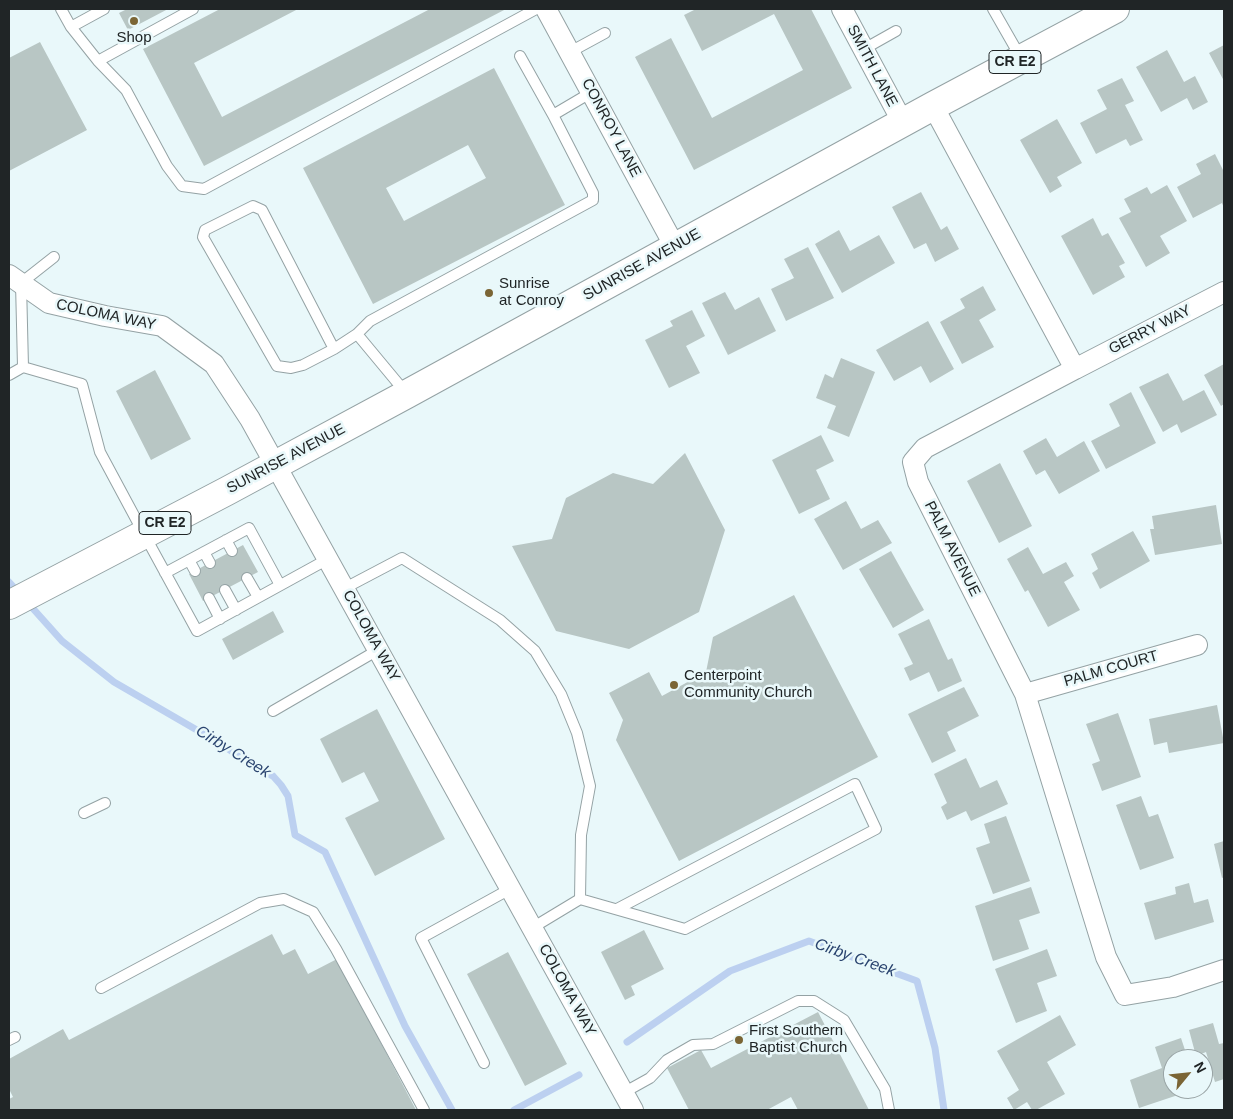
<!DOCTYPE html>
<style>
body{margin:0}
#map{position:relative;width:1233px;height:1119px;overflow:hidden;background:#e9f8fa;font-family:Arial,sans-serif}
canvas{display:block}
.frame{position:absolute;inset:0;border:10px solid #202526;pointer-events:none}
.north{position:absolute;left:1163px;top:1049px;width:50px;height:50px;box-sizing:border-box;background:#e9f8fa;border:1px solid #99a4a5;border-radius:50%;rotate:62deg;font-size:14px;font-weight:700;line-height:20px;text-align:center;color:#202526}
.north::after{content:'';display:block;margin:auto;width:18px;height:22px;background:#7b6535;clip-path:polygon(50% 0,100% 100%,50% 72%,0 100%)}
</style>
<div id="map">
<canvas width="1233" height="1119"></canvas>
<div class="frame"></div>
<div class="north">N</div>
</div>
<script>
const g = document.querySelector('canvas').getContext('2d');
g.lineJoin = 'round';
function shape(rows) {
  const path = new Path2D();
  for (const r of rows) {
    path.moveTo(r[0], r[1]);
    for (let i = 2; i < r.length; i += 2) path.lineTo(r[i], r[i + 1]);
  }
  return path;
}
function stroke(path, color, width, dash) {
  g.strokeStyle = color;
  g.lineWidth = width;
  g.lineCap = dash ? 'butt' : 'round';
  g.setLineDash(dash || []);
  g.stroke(path);
}
function paint(path, color) {
  g.fillStyle = color;
  g.fill(path, 'evenodd');
}
function write(font, color, halo, rows, align = 'center') {
  g.font = font + ' Arial,sans-serif';
  g.lineWidth = 5;
  g.setLineDash([]);
  g.textBaseline = 'middle';
  g.strokeStyle = halo;
  g.fillStyle = color;
  for (const [text, x, y, turn = 0] of rows) {
    g.save();
    g.translate(x, y);
    g.rotate((+turn || 0) * Math.PI / 180);
    g.textAlign = isNaN(turn) ? turn : align;
    if (halo) g.strokeText(text, 0, 0);
    g.fillText(text, 0, 0);
    g.restore();
  }
}
const stream = shape([
 [9,582,19,593],
 [28,603,62,641,114,682,221,744,254,767,273,776,281,785,288,796,295,835,325,852,405,1026,452,1110],
 [627,1042,730,971,809,941,917,981,935,1048,944,1110],
 [514,1110,579,1075]
]);
const building = shape([
 [127,9,168,9,128,30,119,13],
 [220,9,298,9,194,63,222,117,430,9,506,9,204,166,143,49],
 [696,9,811,9,852,88,694,170,635,57,671,38,712,118,803,70,774,14,702,51,684,15],
 [40,42,87,130,9,171,9,58],
 [1224,45,1224,81,1209,53],
 [1167,50,1184,82,1195,76,1208,102,1193,110,1187,98,1161,112,1136,67],
 [494,68,565,205,373,304,303,168],
 [468,145,486,178,404,221,386,188],
 [1122,78,1134,101,1125,105,1143,140,1130,146,1126,139,1096,154,1080,123,1107,109,1097,90],
 [1057,119,1082,163,1057,177,1062,186,1050,193,1020,140],
 [1215,154,1224,172,1224,208,1222,203,1193,218,1177,187,1201,174,1196,164],
 [1167,185,1187,221,1160,236,1170,253,1146,267,1119,218,1131,212,1124,199,1147,187,1151,194],
 [921,192,941,230,947,226,959,249,935,262,926,243,914,249,892,207],
 [1093,218,1102,236,1108,233,1125,263,1119,266,1125,277,1093,295,1061,236],
 [839,230,850,251,879,235,895,263,842,293,815,244],
 [808,247,834,298,786,321,771,289,794,278,784,259],
 [983,286,996,310,979,320,994,347,962,364,940,322,965,308,960,299],
 [725,292,735,310,759,297,776,331,728,355,702,303],
 [692,310,705,336,686,346,700,373,669,388,645,340,673,326,670,321],
 [928,321,954,369,930,383,921,366,894,381,876,350],
 [841,358,875,372,849,437,827,428,836,406,816,398,825,374,833,378],
 [1224,364,1224,404,1221,406,1204,375],
 [155,370,191,439,151,460,116,391],
 [1168,373,1183,401,1204,390,1217,415,1181,433,1177,424,1163,432,1139,387],
 [1131,392,1156,443,1106,469,1091,441,1120,426,1109,404],
 [821,435,834,461,816,470,830,499,799,514,772,460],
 [1046,438,1057,457,1084,441,1100,471,1059,494,1045,470,1036,475,1023,451],
 [685,453,725,530,699,612,629,649,556,631,512,546,552,539,566,498,613,473,653,484],
 [1000,463,1032,526,999,543,967,481],
 [846,501,861,529,878,520,892,543,843,570,814,519],
 [1216,505,1222,544,1155,555,1150,529,1154,529,1152,516],
 [1133,531,1150,561,1100,589,1092,573,1098,569,1091,554],
 [243,545,258,572,203,601,189,574],
 [1028,547,1043,574,1066,562,1074,576,1064,582,1080,610,1048,627,1028,590,1025,592,1007,559],
 [891,551,924,610,893,628,859,569],
 [794,595,878,757,679,861,616,740,623,720,609,693,649,672,662,696,706,672,713,637],
 [273,611,284,632,233,660,222,639],
 [929,619,948,660,952,658,962,681,938,692,929,672,910,681,904,668,913,664,898,634],
 [964,687,979,716,947,732,956,751,932,763,908,714],
 [1217,705,1224,743,1169,753,1167,742,1154,745,1149,719],
 [377,709,445,839,375,876,345,818,379,801,364,772,342,783,320,739],
 [1118,713,1141,777,1102,791,1092,764,1100,761,1086,724],
 [966,758,980,788,997,780,1008,804,971,821,966,811,947,820,941,807,947,803,934,774],
 [1141,796,1149,817,1158,814,1174,858,1140,870,1116,805],
 [1006,816,1030,881,993,894,976,848,990,843,984,824],
 [1224,841,1224,877,1222,878,1214,844],
 [1189,883,1194,903,1208,899,1214,922,1155,940,1144,903,1176,894,1175,887],
 [1031,887,1040,913,1019,920,1029,949,993,961,975,906],
 [644,930,664,969,631,986,635,995,625,1000,601,952],
 [272,934,283,955,295,949,308,974,337,959,416,1110,9,1110,9,1099,13,1097,9,1089,9,1059,63,1029,69,1040],
 [1047,949,1057,976,1037,983,1047,1011,1016,1023,995,969],
 [508,952,567,1064,525,1086,467,974],
 [818,1012,869,1110,798,1110,791,1097,767,1110,689,1110,667,1068,701,1050,711,1068],
 [1060,1015,1076,1045,1047,1062,1065,1094,1036,1110,1032,1110,1027,1102,1014,1110,1007,1098,1019,1090,997,1051],
 [1213,1023,1219,1044,1224,1043,1224,1079,1215,1082,1206,1052,1196,1056,1189,1030],
 [1181,1038,1188,1059,1173,1059,1173,1089,1186,1089,1187,1092,1139,1108,1130,1080,1162,1068,1155,1047]
]);
const lane = shape([
 [61,9,71,27,98,61,126,90,167,166,182,186,204,189,536,9],
 [993,9,1021,58],
 [71,27,104,9],
 [864,49,896,31],
 [570,52,605,33],
 [520,56,553,115,592,92],
 [98,61,193,9],
 [357,334,406,393],
 [334,349,262,210,253,206,205,230,203,237,277,366,291,368,303,365,334,349,357,334,370,321,593,200,593,193,553,115],
 [23,367,21,283,54,257],
 [9,375,23,367,82,384,100,452,144,534,197,631,328,559],
 [226,540,232,551],
 [204,552,210,563],
 [189,560,195,571],
 [165,573,249,528,280,585],
 [247,578,258,597],
 [345,588,402,558,500,620,535,651,561,694,577,733,590,786,581,835,580,899,532,928],
 [225,590,236,610],
 [209,598,220,619],
 [273,711,378,650],
 [84,813,105,803],
 [580,899,685,929,876,829,855,784,617,909],
 [101,988,260,903,284,899,313,912,336,949,424,1110],
 [9,1040,15,1037],
 [484,1063,421,938,510,889],
 [623,1093,650,1078,667,1060,693,1045,713,1044,798,1001,814,1001,844,1020,885,1089,889,1110]
]);
const street = shape([
 [546,9,675,247],
 [842,9,903,123],
 [933,106,1075,369,925,448,913,462,918,482,1025,694,1106,957,1125,995,1173,987,1224,970],
 [9,275,49,303,105,316,162,326,214,364,250,419,633,1110],
 [1075,369,1224,292],
 [1025,694,1197,645]
]);
const primary = shape([
 [9,605,227,491,407,394,933,106,1115,9]
]);
const markers = [
 [134,21,5,"#7b6535"],
 [489,293,5,"#7b6535"],
 [674,685,5,"#7b6535"],
 [739,1040,5,"#7b6535"]
];
const shields = [
 [1015,62,52],
 [165,523,52]
];
const shieldNames = [
 ["CR E2",1015,62],
 ["CR E2",165,523]
];
const poiNames = [
 ["Shop",134,38,"center"],
 ["Sunrise",499,284],
 ["at Conroy",499,301],
 ["Centerpoint",684,676],
 ["Community Church",684,693],
 ["First Southern",749,1031],
 ["Baptist Church",749,1048]
];
const streetNames = [
 ["SMITH LANE",872,66,62],
 ["CONROY LANE",611,128,62],
 ["SUNRISE AVENUE",642,265,-29],
 ["COLOMA WAY",106,315,12],
 ["GERRY WAY",1150,330,-27],
 ["SUNRISE AVENUE",286,459,-28],
 ["PALM AVENUE",952,549,63],
 ["COLOMA WAY",371,636,61],
 ["PALM COURT",1111,669,-16],
 ["COLOMA WAY",567,990,61]
];
const waterNames = [
 ["Cirby Creek",233,752,32],
 ["Cirby Creek",855,958,20]
];
stroke(stream, '#bcd0f0', 7);
paint(building, '#b8c6c4');
stroke(lane, '#94a2a4', 12);
stroke(street, '#94a2a4', 22);
stroke(primary, '#94a2a4', 30);
stroke(lane, '#fff', 10);
stroke(street, '#fff', 20);
stroke(primary, '#fff', 28);
for (const [x, y, r, color] of markers) {
  const dot = new Path2D();
  dot.arc(x, y, r, 0, 2 * Math.PI);
  g.fillStyle = color;
  g.fill(dot);
  stroke(dot, '#e9f8fa', 2);
}
for (const [x, y, w] of shields) {
  const box = new Path2D();
  box.roundRect(x - w / 2, y - 11.5, w, 23, 4);
  g.fillStyle = '#e9f8fa';
  g.fill(box);
  stroke(box, '#202526', 1);
}
write('bold 14px', '#202526', null, shieldNames);
write('15px', '#202526', '#e9f8fa', poiNames, 'left');
write('15px', '#202526', '#e9f8fa', streetNames);
write('italic 16px', '#2a446f', '#e9f8fa', waterNames);
</script>
